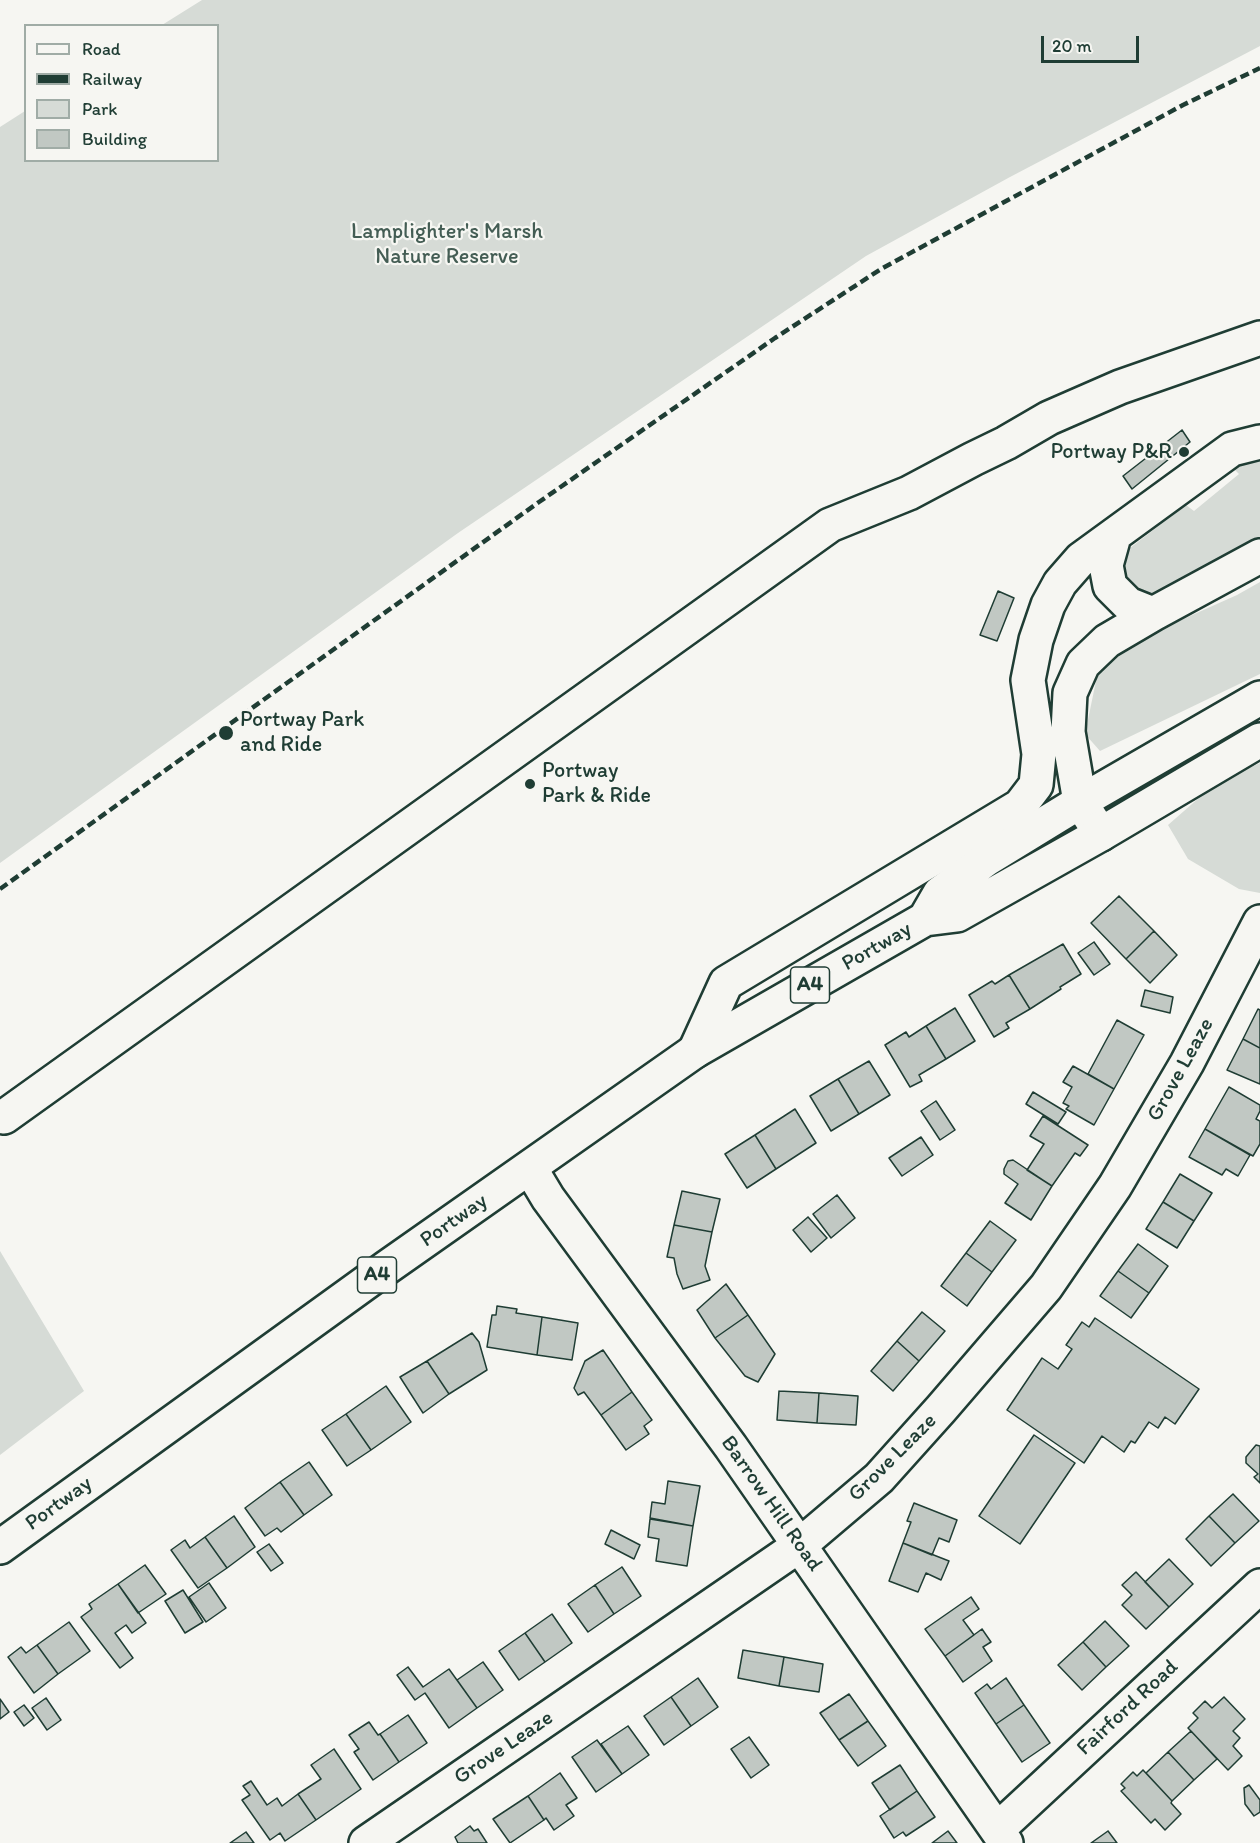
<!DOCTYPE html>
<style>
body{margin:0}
#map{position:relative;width:1260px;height:1843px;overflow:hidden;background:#f6f6f2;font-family:Itim,sans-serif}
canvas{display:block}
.legend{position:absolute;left:24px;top:24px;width:195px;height:138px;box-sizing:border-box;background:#f6f6f2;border:2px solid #a0aca6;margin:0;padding:8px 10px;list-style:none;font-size:18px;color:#1f3d34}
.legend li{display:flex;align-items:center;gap:12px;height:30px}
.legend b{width:30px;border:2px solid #a0aca6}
.scale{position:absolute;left:1041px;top:36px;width:98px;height:27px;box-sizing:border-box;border:3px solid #1f3d34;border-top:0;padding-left:8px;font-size:18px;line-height:21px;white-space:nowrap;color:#1f3d34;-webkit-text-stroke:4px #f6f6f2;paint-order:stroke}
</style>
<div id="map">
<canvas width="1260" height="1843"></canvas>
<ul class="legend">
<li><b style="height:8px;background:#f6f6f2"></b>Road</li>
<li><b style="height:8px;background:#1f3d34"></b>Railway</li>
<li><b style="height:16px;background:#d6dbd6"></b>Park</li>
<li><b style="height:16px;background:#c1c8c3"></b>Building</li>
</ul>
<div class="scale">20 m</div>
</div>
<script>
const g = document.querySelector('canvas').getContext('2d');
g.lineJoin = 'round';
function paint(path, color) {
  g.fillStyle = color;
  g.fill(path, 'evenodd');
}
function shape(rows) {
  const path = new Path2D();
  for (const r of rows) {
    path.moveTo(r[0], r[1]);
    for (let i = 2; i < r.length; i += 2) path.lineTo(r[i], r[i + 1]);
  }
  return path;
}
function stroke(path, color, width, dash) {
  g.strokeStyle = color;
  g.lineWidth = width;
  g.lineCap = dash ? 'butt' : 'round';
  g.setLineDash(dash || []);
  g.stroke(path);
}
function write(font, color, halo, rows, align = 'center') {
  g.font = font + ' Itim,sans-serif';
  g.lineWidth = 4.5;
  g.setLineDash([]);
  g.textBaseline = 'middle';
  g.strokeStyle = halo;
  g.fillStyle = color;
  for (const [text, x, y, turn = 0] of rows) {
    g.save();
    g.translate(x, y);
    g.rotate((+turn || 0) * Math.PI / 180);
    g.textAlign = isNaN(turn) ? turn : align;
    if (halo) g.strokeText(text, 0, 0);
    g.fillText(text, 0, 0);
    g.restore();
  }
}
const green = shape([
 [202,0,1260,0,1260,46,1010,177,866,256,458,533,0,863,0,127,25,111,26,160,218,160,218,26,162,25],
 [1260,461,1260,537,1173,590,1161,594,1143,595,1129,587,1121,570,1126,551,1186,505,1194,511,1239,474,1232,467,1247,462],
 [1260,582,1260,674,1100,751,1085,734,1096,681,1108,655,1143,637,1237,595],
 [1260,763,1260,893,1239,889,1188,859,1168,825,1216,783],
 [0,1251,84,1391,0,1455]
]);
const building = shape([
 [1182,430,1190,442,1132,489,1123,476,1182,430],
 [998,591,1014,598,997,641,980,635,998,591],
 [1119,896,1154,931,1126,959,1091,923,1119,896],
 [1154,931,1177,955,1150,983,1126,959,1154,931],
 [1094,942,1110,964,1094,975,1078,953,1094,942],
 [1063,944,1081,974,1060,987,1061,989,1030,1009,1009,975,1063,944],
 [1009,975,1030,1009,1006,1023,1009,1028,994,1037,969,995,992,981,995,984,1009,975],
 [1145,990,1173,997,1170,1013,1141,1006,1145,990],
 [955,1008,975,1041,946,1059,926,1026,955,1008],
 [1258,1009,1260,1010,1260,1048,1243,1039,1258,1009],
 [1117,1020,1144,1035,1114,1089,1088,1074,1117,1020],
 [926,1026,946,1059,919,1075,922,1081,910,1087,885,1045,906,1032,909,1037,926,1026],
 [1243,1039,1260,1048,1260,1084,1227,1070,1243,1039],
 [869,1061,890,1095,859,1114,838,1079,869,1061],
 [1073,1066,1114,1089,1094,1125,1066,1109,1069,1106,1063,1103,1072,1087,1063,1082,1073,1066],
 [838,1079,859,1114,831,1131,810,1096,838,1079],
 [1229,1087,1260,1105,1260,1111,1256,1119,1260,1121,1260,1144,1253,1156,1205,1129,1229,1087],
 [1033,1092,1066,1112,1058,1124,1026,1104,1033,1092],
 [936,1101,955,1130,940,1140,921,1111,936,1101],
 [795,1109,816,1143,776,1169,755,1135,795,1109],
 [1043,1116,1088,1145,1080,1156,1075,1153,1052,1186,1027,1170,1044,1144,1030,1136,1043,1116],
 [1205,1129,1250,1155,1238,1176,1226,1169,1222,1175,1189,1157,1205,1129],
 [755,1135,776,1169,747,1188,725,1154,755,1135],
 [921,1137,933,1155,902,1176,889,1158,921,1137],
 [1013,1160,1052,1186,1031,1220,1005,1203,1018,1184,1004,1174,1004,1169,1008,1161,1013,1160],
 [1180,1174,1212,1193,1194,1221,1163,1202,1180,1174],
 [682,1191,720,1199,712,1232,674,1225,682,1191],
 [837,1195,855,1218,831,1238,813,1214,837,1195],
 [1163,1202,1194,1221,1177,1248,1146,1229,1163,1202],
 [808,1217,827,1238,811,1252,793,1230,808,1217],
 [990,1221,1016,1240,992,1272,966,1253,990,1221],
 [674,1225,712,1232,705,1266,710,1280,683,1289,677,1274,674,1258,667,1257,674,1225],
 [1138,1244,1168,1266,1149,1293,1118,1271,1138,1244],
 [966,1253,992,1272,967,1306,941,1286,966,1253],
 [1118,1271,1149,1293,1131,1318,1100,1296,1118,1271],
 [726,1284,748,1315,715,1338,697,1310,726,1284],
 [497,1306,517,1309,516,1313,542,1317,537,1355,487,1347,492,1315,496,1315,497,1306],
 [922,1312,945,1331,919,1361,897,1341,922,1312],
 [748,1315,775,1354,758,1382,745,1376,715,1338,748,1315],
 [542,1317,578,1323,572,1360,537,1355,542,1317],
 [1095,1318,1199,1389,1175,1424,1165,1417,1158,1428,1149,1422,1135,1443,1131,1441,1124,1452,1102,1436,1084,1463,1007,1410,1042,1358,1058,1369,1072,1349,1066,1345,1082,1322,1089,1327,1095,1318],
 [472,1333,479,1342,487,1370,449,1394,427,1361,472,1333],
 [897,1341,919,1361,893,1391,871,1371,897,1341],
 [603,1350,632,1392,601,1415,584,1392,578,1395,574,1388,585,1361,603,1350],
 [427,1361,449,1394,423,1413,400,1377,427,1361],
 [386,1386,411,1422,371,1450,346,1414,386,1386],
 [779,1391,819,1393,817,1423,777,1420,779,1391],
 [632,1392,652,1420,644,1426,649,1434,626,1450,601,1415,632,1392],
 [819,1393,858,1396,856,1425,817,1423,819,1393],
 [346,1414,371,1450,347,1466,322,1430,346,1414],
 [1034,1435,1075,1463,1020,1544,979,1516,1034,1435],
 [1256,1445,1260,1446,1260,1483,1254,1477,1258,1474,1246,1463,1246,1457,1256,1445],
 [309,1462,332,1495,304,1515,280,1482,309,1462],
 [668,1481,700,1486,693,1526,650,1518,652,1502,665,1504,668,1481],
 [280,1482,304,1515,281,1532,277,1528,265,1536,245,1508,280,1482],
 [1233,1494,1259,1521,1235,1543,1209,1516,1233,1494],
 [914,1503,957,1520,949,1542,939,1538,932,1555,903,1543,911,1522,907,1521,914,1503],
 [234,1516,255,1547,227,1568,205,1537,234,1516],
 [1209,1516,1235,1543,1211,1566,1186,1539,1209,1516],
 [650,1519,693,1526,687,1566,656,1561,659,1539,648,1537,650,1519],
 [611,1530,640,1545,634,1559,605,1544,611,1530],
 [205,1537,227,1568,198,1588,171,1550,185,1540,190,1548,205,1537],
 [903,1543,949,1561,941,1580,926,1573,918,1592,889,1581,903,1543],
 [269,1544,283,1563,271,1571,257,1552,269,1544],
 [1169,1559,1193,1584,1169,1607,1145,1582,1169,1559],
 [145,1565,166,1594,138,1613,118,1584,145,1565],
 [622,1567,641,1596,614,1614,595,1585,622,1567],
 [1136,1572,1169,1607,1146,1629,1122,1605,1132,1595,1122,1585,1136,1572],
 [209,1583,226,1608,206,1622,189,1597,209,1583],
 [118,1584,146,1623,132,1633,126,1625,115,1633,133,1658,120,1668,81,1617,92,1609,89,1604,118,1584],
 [595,1585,614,1614,588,1632,568,1604,595,1585],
 [183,1590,203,1622,185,1633,165,1601,183,1590],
 [971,1597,979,1609,963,1620,974,1635,945,1656,925,1629,971,1597],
 [552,1614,572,1643,545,1662,525,1633,552,1614],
 [1105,1621,1129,1646,1106,1667,1083,1642,1105,1621],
 [69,1622,90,1651,58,1674,37,1645,69,1622],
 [982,1629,991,1642,983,1647,992,1661,963,1682,945,1656,982,1629],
 [525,1633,545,1662,519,1680,499,1651,525,1633],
 [1083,1642,1106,1667,1082,1690,1058,1665,1083,1642],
 [37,1645,58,1674,34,1693,8,1657,21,1647,26,1653,37,1645],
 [743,1650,784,1657,779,1686,738,1678,743,1650],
 [784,1657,823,1664,819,1692,779,1686,784,1657],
 [483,1662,503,1690,477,1708,457,1680,483,1662],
 [408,1667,423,1687,449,1669,477,1708,449,1728,425,1693,415,1700,397,1675,408,1667],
 [698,1678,718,1707,691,1726,671,1697,698,1678],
 [1006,1678,1024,1705,996,1724,975,1693,987,1684,991,1689,1006,1678],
 [849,1694,868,1721,839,1740,820,1713,849,1694],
 [671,1697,691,1726,664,1745,644,1716,671,1697],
 [1224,1697,1245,1719,1233,1731,1240,1738,1233,1746,1242,1756,1228,1770,1188,1728,1198,1718,1193,1713,1205,1701,1212,1708,1224,1697],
 [46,1698,61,1720,47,1730,32,1708,46,1698],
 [0,1699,9,1712,0,1719,0,1699],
 [24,1705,34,1718,24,1726,14,1712,24,1705],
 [1024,1705,1050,1743,1022,1762,996,1724,1024,1705],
 [408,1715,427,1743,399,1762,380,1734,408,1715],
 [868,1721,886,1746,858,1766,839,1740,868,1721],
 [369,1722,378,1735,380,1734,399,1762,373,1780,354,1752,359,1749,349,1735,369,1722],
 [628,1726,649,1755,622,1774,601,1744,628,1726],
 [1191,1731,1217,1759,1194,1780,1168,1752,1191,1731],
 [749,1737,769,1765,751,1778,731,1749,749,1737],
 [597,1740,622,1774,596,1792,572,1757,597,1740],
 [334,1749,361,1789,316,1820,298,1794,321,1779,311,1765,334,1749],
 [1168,1752,1194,1780,1172,1801,1146,1773,1168,1752],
 [900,1765,917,1791,890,1810,872,1783,900,1765],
 [1143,1770,1172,1801,1171,1803,1181,1814,1165,1830,1155,1819,1151,1823,1121,1791,1125,1788,1121,1784,1133,1772,1137,1776,1143,1770],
 [560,1773,577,1798,566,1805,574,1816,554,1830,546,1818,544,1820,528,1796,560,1773],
 [251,1781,267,1805,277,1798,282,1806,298,1794,316,1820,285,1841,280,1833,270,1840,242,1800,250,1795,243,1786,251,1781],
 [1249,1785,1260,1800,1260,1812,1254,1816,1245,1804,1244,1788,1249,1785],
 [917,1791,935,1817,906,1836,903,1832,894,1838,880,1816,917,1791],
 [528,1796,544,1820,510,1843,493,1819,528,1796],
 [470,1826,474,1831,478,1829,487,1843,458,1843,455,1837,470,1826],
 [948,1831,957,1843,932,1843,948,1831],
 [1108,1831,1117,1843,1091,1843,1108,1831],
 [246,1832,254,1843,230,1843,246,1832]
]);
const minor = shape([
 [1114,536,1106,565,1110,586,1128,604,1153,614],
 [1101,834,1080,802,1068,732,1070,693,1083,664,1107,641,1153,614,1260,556],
 [695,1051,726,983,1020,806,1036,785,1039,754,1028,680,1036,640,1048,605,1060,583,1081,559,1232,449,1260,442],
 [4,1117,830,525,909,493,973,459,1006,443,1049,418,1120,387,1260,338],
 [530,1168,548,1198,731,1447,1006,1843],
 [997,1830,1260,1586],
 [366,1843,800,1545,879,1478,941,1409,1046,1287,1115,1186,1187,1063,1260,922]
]);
const highway = shape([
 [925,919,940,893,987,859,1080,802,1260,698],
 [0,1547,386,1268,695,1051,925,919,957,915,1101,834,1260,740]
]);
const rail = shape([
 [0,889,539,502,775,338,881,269,1183,105,1260,68]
]);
const markers = [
 [1184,452,6,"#1f3d34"],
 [226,733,8,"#1f3d34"],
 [530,784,6,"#1f3d34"]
];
const shields = [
 [810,985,39],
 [377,1275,39]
];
const shieldNames = [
 ["A4",810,985],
 ["A4",377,1275]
];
const parkNames = [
 ["Lamplighter's Marsh",447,232],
 ["Nature Reserve",447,257]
];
const poiNames = [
 ["Portway P&R",1172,452,"right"],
 ["Portway Park",240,720],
 ["and Ride",240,745],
 ["Portway",542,771],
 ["Park & Ride",542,796]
];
const streetNames = [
 ["Portway",877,947,-30],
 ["Grove Leaze",1181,1070,-61],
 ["Portway",454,1221,-35],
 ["Grove Leaze",893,1458,-45],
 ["Portway",59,1504,-36],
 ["Barrow Hill Road",771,1504,55],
 ["Fairford Road",1128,1708,-43],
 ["Grove Leaze",504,1748,-34]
];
paint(green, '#d6dbd6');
paint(building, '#c1c8c3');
stroke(building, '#1f3d34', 1.5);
stroke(minor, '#1f3d34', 38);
stroke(highway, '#1f3d34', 38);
stroke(minor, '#f6f6f2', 33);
stroke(highway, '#f6f6f2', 33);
stroke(rail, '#1f3d34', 4.5, [9, 4.5]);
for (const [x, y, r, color] of markers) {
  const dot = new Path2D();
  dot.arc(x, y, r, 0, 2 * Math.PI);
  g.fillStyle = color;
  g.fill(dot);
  stroke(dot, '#f6f6f2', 2);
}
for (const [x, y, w] of shields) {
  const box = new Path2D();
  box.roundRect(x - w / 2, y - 18, w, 36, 4.5);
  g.fillStyle = '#f6f6f2';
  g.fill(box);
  stroke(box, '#1f3d34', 1.5);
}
write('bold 21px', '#1f3d34', null, shieldNames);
write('22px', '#445d54', '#f6f6f2', parkNames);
write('22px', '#1f3d34', '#f6f6f2', poiNames, 'left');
write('22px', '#1f3d34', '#f6f6f2', streetNames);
</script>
